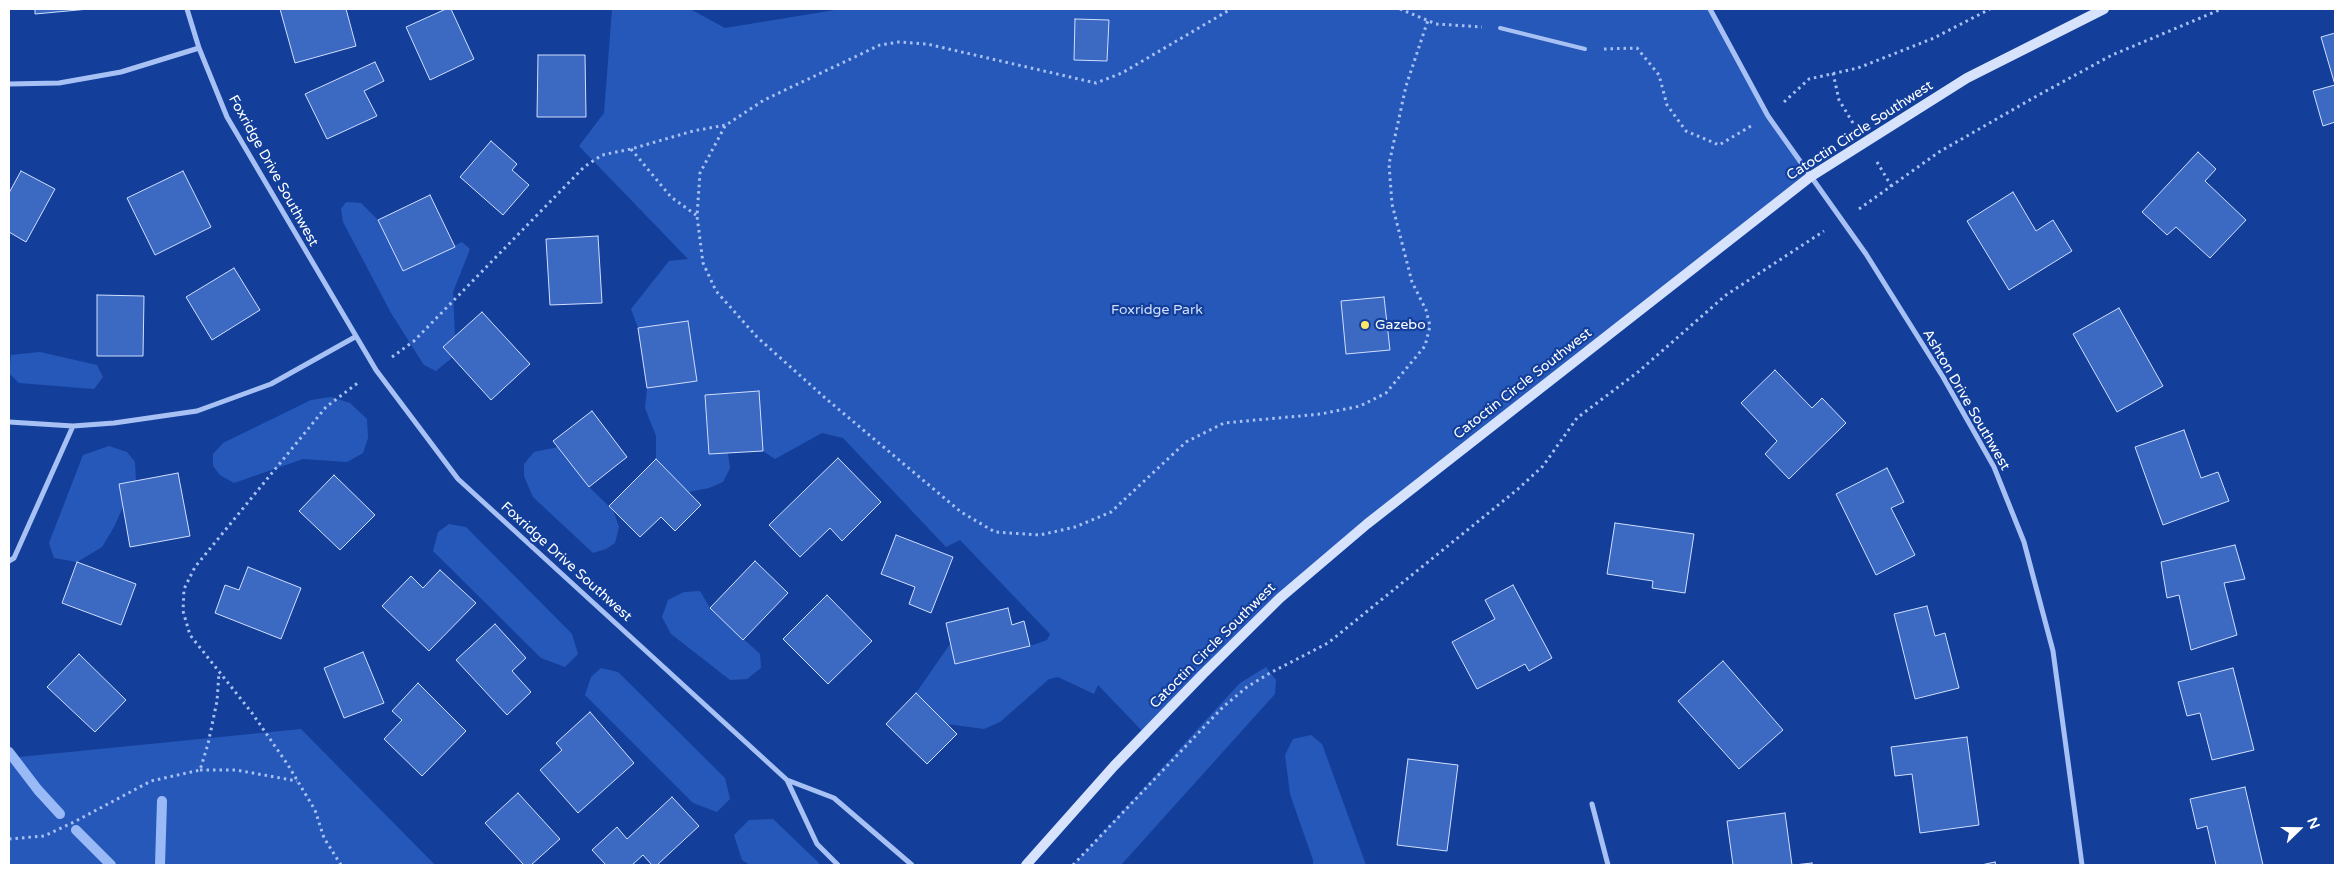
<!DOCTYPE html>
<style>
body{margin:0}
#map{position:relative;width:2344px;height:874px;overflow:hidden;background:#133f9b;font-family:"Varela Round",sans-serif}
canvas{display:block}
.frame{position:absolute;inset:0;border:10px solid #fff;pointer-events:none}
.north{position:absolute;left:2274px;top:804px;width:50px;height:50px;-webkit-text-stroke:4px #133f9b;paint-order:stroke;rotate:68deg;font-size:14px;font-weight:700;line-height:20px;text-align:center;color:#fff}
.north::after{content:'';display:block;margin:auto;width:18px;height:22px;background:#fff;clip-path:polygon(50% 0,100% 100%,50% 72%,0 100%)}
</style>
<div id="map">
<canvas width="2344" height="874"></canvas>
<div class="frame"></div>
<div class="north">N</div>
</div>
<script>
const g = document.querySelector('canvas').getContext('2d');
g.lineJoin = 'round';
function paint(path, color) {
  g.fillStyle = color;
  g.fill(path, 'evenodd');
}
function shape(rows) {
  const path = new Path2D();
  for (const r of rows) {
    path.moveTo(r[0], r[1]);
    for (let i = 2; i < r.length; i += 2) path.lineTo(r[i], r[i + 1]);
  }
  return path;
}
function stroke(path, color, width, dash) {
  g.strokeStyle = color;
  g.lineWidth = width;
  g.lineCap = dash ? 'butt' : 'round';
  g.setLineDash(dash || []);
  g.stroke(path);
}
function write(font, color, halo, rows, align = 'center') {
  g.font = font + ' "Varela Round",sans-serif';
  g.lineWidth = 4.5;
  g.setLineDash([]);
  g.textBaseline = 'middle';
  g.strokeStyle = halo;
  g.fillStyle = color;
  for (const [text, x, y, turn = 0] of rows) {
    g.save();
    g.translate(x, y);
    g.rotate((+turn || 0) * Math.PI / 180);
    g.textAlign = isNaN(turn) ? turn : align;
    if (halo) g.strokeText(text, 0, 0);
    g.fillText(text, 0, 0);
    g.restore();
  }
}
const green = shape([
 [612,9,690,9,725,28,841,9,1710,9,1768,116,1810,177,1280,598,1145,734,1098,685,1094,694,1058,677,1049,679,1000,722,984,729,947,724,916,693,950,644,956,664,1030,646,1047,640,1050,634,960,540,946,547,843,438,822,433,775,459,763,451,759,391,705,395,709,454,728,453,730,468,723,482,709,488,688,492,656,459,656,436,645,408,647,388,697,380,688,321,638,328,631,309,669,261,688,259,579,146,604,113],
 [346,202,361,203,378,220,403,271,462,242,470,249,453,292,455,337,443,347,453,357,436,371,424,365,391,313,343,222,341,209],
 [40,352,97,365,103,377,94,389,19,383,9,373,11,355],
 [331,397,350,403,367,419,368,438,363,453,347,462,303,459,234,483,220,475,213,466,213,454,223,443,311,400],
 [109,446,127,452,135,462,136,481,119,484,123,507,114,527,102,547,77,562,54,558,49,543,83,455],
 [558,447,589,487,613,510,619,527,615,543,606,549,593,553,533,497,524,476,524,464,534,452],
 [449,524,466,527,572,634,578,654,565,667,541,658,433,551,438,532],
 [700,591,710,608,760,654,761,668,747,679,730,680,671,634,662,617,668,600,684,592],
 [1266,667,1276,680,1275,694,1121,865,1073,865,1240,683],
 [601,668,618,672,725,778,730,799,717,812,693,803,585,695,591,677],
 [301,729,435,865,9,865,9,758],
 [1311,735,1322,744,1366,865,1313,865,1313,860,1290,794,1285,755,1293,739],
 [773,819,819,863,819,865,750,865,742,860,734,835,749,820]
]);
const stream = shape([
 [9,752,38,790,60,814],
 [76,830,111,865],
 [160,865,162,801]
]);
const building = shape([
 [35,9,89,9,35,14,35,9],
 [280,9,346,9,356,46,295,63,280,9],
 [446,9,451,9,474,59,430,80,406,27,446,9],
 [1075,19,1109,20,1107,61,1074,60,1075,19],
 [2335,33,2335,85,2321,37,2335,33],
 [538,55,585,55,586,117,537,117,538,55],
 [375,62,384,81,364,91,377,116,327,139,305,94,375,62],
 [2335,85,2335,122,2323,126,2313,91,2335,85],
 [491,141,517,164,512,170,529,185,503,215,460,177,491,141],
 [2198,152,2216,169,2205,181,2246,220,2210,258,2176,227,2167,235,2142,212,2198,152],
 [21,171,55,189,26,242,9,232,9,193,21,171],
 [183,171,211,227,155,255,127,198,183,171],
 [2013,192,2036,231,2053,220,2072,251,2009,290,1967,221,2013,192],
 [430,195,455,247,403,271,378,220,430,195],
 [598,236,602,303,550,305,546,239,598,236],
 [234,268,260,310,212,340,186,297,234,268],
 [97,295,144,296,143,356,97,356,97,295],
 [1384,297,1390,350,1346,354,1341,301,1384,297],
 [2119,308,2163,386,2117,412,2073,334,2119,308],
 [482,312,530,364,491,400,443,347,482,312],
 [688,321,697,381,647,388,638,328,688,321],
 [1775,370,1812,408,1822,398,1846,423,1789,479,1765,454,1777,441,1741,403,1775,370],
 [759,391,763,451,709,454,705,395,759,391],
 [592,411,627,457,589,487,553,441,592,411],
 [2184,430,2201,478,2218,472,2229,501,2163,525,2135,447,2184,430],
 [838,458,881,502,842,541,830,528,800,557,769,525,838,458],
 [656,459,701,505,675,531,661,517,640,537,609,506,656,459],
 [1887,468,1904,502,1891,508,1915,555,1876,575,1836,494,1887,468],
 [178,473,190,536,130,547,119,484,178,473],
 [334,475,375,515,340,550,299,511,334,475],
 [1615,523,1694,534,1685,593,1652,588,1653,581,1607,574,1615,523],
 [896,535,953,557,931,613,909,604,915,587,881,574,896,535],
 [2235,545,2245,579,2224,583,2237,635,2191,650,2179,595,2167,598,2161,562,2235,545],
 [755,561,788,593,743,640,710,608,755,561],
 [77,562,136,584,121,625,62,603,77,562],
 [248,567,301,588,281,639,215,613,225,585,239,590,248,567],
 [440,570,476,603,429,651,382,606,411,576,423,588,440,570],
 [1513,585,1552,658,1529,671,1525,664,1477,689,1452,642,1495,619,1485,600,1513,585],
 [827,595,872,641,828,684,783,639,827,595],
 [1927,606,1935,636,1945,633,1959,688,1915,699,1894,614,1927,606],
 [1008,608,1012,625,1024,621,1030,646,955,664,946,623,1008,608],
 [495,624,526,658,512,671,531,692,507,715,456,660,495,624],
 [363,652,384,703,344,718,324,668,363,652],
 [79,654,126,700,95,732,47,687,79,654],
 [1723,661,1783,730,1739,769,1678,701,1723,661],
 [2233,668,2254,750,2212,760,2200,713,2187,716,2178,682,2233,668],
 [418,683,466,731,422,776,384,739,402,720,392,711,418,683],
 [916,693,957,734,927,764,886,724,916,693],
 [590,712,634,763,578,813,540,770,562,750,556,743,590,712],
 [1967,737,1979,825,1920,833,1912,774,1895,776,1891,747,1967,737],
 [1408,759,1458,765,1447,851,1397,845,1408,759],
 [2245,787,2263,865,2216,865,2207,826,2197,829,2190,799,2245,787],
 [518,793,560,839,531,865,524,865,485,823,518,793],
 [672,797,699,826,657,865,652,865,643,855,632,865,606,865,592,850,617,827,627,839,672,797],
 [1785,813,1792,865,1733,865,1727,821,1785,813],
 [1995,862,1996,865,1981,865,1995,862],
 [1812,863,1812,865,1794,865,1812,863]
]);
const path = shape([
 [1400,9,1436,24,1482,27],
 [1604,49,1637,48,1659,75,1667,105,1686,131,1719,145,1751,126],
 [1833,73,1839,100,1853,123],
 [1784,102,1809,79,1858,68,1934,38,1990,9],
 [725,126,700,173,697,216,703,263,716,291,757,337,824,397,961,512,995,532,1040,535,1075,527,1111,512,1186,442,1224,423,1321,414,1360,406,1386,393,1425,346,1430,326,1426,310,1412,282,1392,204,1389,164,1406,86,1428,20],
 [631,149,671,197,696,215],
 [1877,162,1892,187],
 [1859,209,1939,152,2035,97,2112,55,2222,9],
 [392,357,414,341,584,167,602,155,631,149,693,131,726,125,764,100,880,45,899,42,927,44,1096,83,1122,73,1231,9],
 [200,770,236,770,297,781],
 [9,839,44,836,74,822,151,781,200,770,208,744,217,701,219,673],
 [341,865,324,838,315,810,288,765,252,713,190,635,183,611,184,589,195,567,326,407,359,382],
 [1073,865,1223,707,1247,687,1270,673,1328,643,1518,489,1543,466,1577,418,1638,372,1726,295,1824,231]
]);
const lane = shape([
 [1500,28,1585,49]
]);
const street = shape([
 [187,9,199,48,227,117,376,370,458,479,787,780,817,844,838,865],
 [1710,9,1768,116,1866,254,1943,377,1994,467,2024,542,2053,651,2082,865],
 [9,84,59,83,121,72,199,48],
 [9,422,73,426,114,423,197,411,271,384,355,337],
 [9,561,14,558,73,426],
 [787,780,834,798,912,865],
 [1592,804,1608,865]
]);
const secondary = shape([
 [1026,865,1114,766,1203,674,1280,598,1367,524,1810,177,1967,78,2104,9]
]);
const markers = [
 [1365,325,5,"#ffe56a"]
];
const streetNames = [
 ["Catoctin Circle Southwest",1860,131,-33],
 ["Foxridge Drive Southwest",273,171,61],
 ["Catoctin Circle Southwest",1523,384,-38],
 ["Ashton Drive Southwest",1966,400,60],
 ["Foxridge Drive Southwest",566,562,42],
 ["Catoctin Circle Southwest",1213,646,-45]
];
const parkNames = [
 ["Foxridge Park",1157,310]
];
const poiNames = [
 ["Gazebo",1375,325]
];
paint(green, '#2658ba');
stroke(stream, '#9abaf7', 10);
paint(building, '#3c69c2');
stroke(building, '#d0dffd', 1);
stroke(path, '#a8c1f4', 3, [2.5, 4]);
stroke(lane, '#a8c1f4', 4);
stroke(street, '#a8c1f4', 5);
stroke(secondary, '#d7e3fd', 10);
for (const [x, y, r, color] of markers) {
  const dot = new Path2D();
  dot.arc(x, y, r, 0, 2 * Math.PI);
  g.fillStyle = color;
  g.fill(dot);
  stroke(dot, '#133f9b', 2);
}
write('14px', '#fff', '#133f9b', streetNames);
write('14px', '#d0dffd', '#133f9b', parkNames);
write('14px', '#fff', '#133f9b', poiNames, 'left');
</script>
